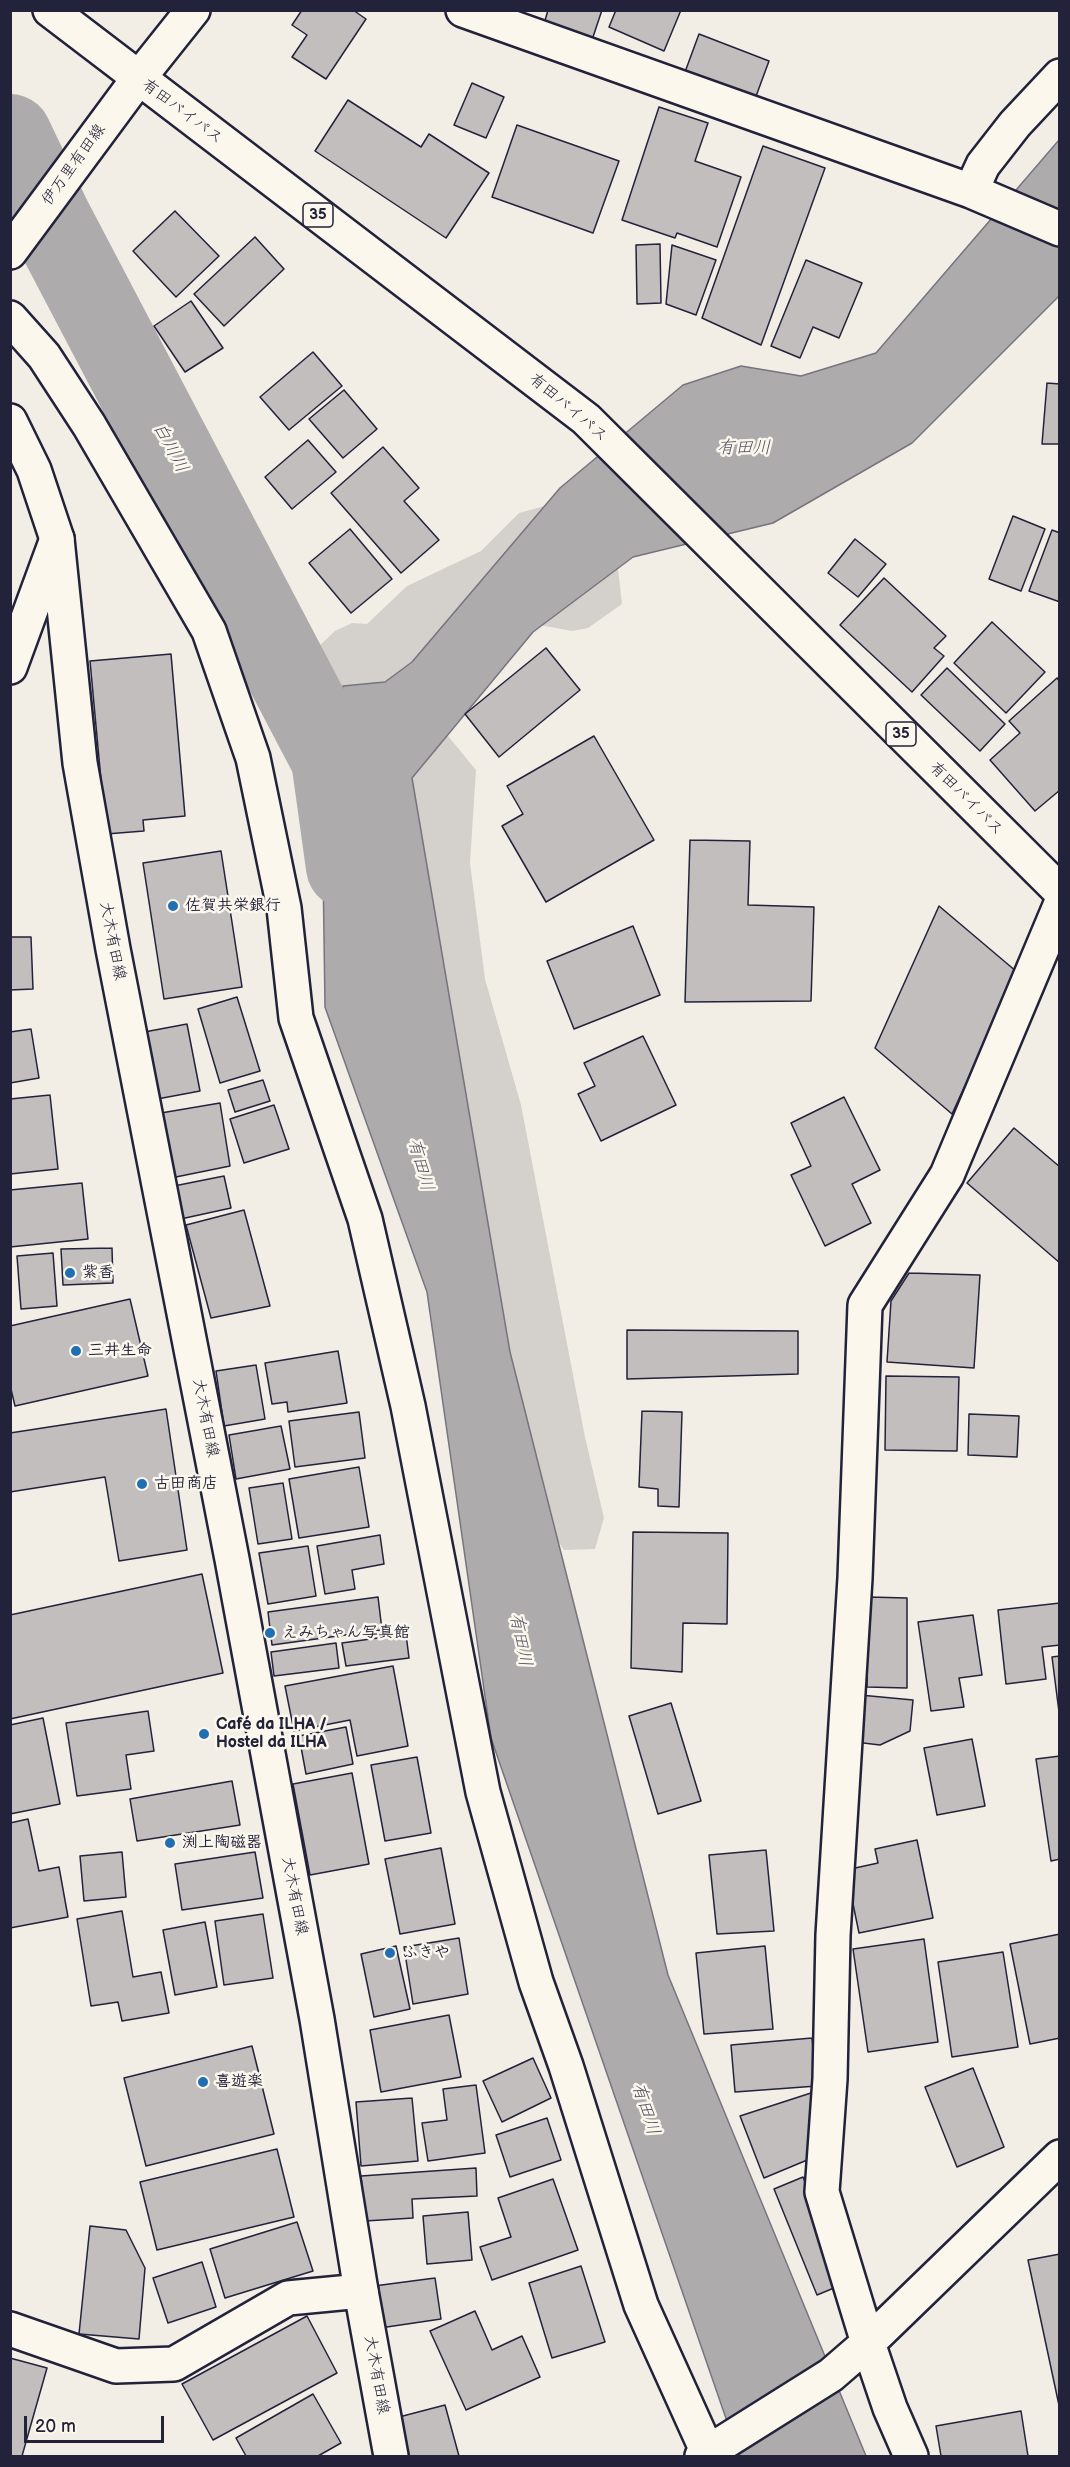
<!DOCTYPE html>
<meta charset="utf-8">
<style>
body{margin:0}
#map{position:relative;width:1070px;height:2467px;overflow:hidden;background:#f2eee5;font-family:"Balsamiq Sans",sans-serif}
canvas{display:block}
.frame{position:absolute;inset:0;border:12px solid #22223b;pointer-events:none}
.scale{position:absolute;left:24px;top:2416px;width:140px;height:27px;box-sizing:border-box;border:3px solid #22223b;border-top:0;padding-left:8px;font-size:18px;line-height:21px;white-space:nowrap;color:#22223b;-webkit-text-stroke:4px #fbf7ec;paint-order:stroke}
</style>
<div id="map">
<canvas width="1070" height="2467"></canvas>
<div class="frame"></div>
<div class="scale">20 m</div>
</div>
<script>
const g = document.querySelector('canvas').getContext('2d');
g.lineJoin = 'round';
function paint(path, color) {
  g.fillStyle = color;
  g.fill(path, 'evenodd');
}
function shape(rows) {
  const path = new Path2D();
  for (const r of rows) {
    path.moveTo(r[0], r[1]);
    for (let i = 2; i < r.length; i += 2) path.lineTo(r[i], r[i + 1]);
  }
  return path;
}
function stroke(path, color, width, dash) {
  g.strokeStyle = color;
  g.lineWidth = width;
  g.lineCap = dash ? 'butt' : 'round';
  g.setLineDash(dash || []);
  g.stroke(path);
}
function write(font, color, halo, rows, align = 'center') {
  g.font = font + ' "Balsamiq Sans","Klee One",sans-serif';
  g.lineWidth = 5;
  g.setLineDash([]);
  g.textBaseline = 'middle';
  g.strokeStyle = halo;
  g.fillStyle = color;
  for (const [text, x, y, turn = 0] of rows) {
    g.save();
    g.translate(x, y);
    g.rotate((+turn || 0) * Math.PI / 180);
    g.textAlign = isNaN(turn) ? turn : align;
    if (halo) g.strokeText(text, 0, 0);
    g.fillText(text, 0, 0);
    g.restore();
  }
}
const green = shape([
 [548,505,618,569,622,604,588,628,572,631,534,624,443,645,350,706,316,675,318,667,314,651,335,631,352,623,367,624,407,586,481,551,519,513],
 [407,726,448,736,476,770,470,863,485,979,521,1105,585,1437,604,1518,595,1549,564,1550,519,1483,439,1261]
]);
const water = shape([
 [1059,140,1059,296,912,443,773,523,633,557,533,632,412,778,510,1352,668,1975,866,2456,739,2456,491,1738,427,1292,325,1007,322,796,343,686,385,682,412,662,560,488,683,385,741,366,801,376,876,353,1059,140]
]);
const river = shape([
 [10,136,49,218,333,759,348,867]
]);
const building = shape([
 [302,10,353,10,366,19,326,79,292,57,307,35,292,25,302,10],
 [548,10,602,10,592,40,544,24,548,10],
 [616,10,681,10,664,51,609,27,616,10],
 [699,34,769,61,755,99,685,72,699,34],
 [472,83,504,97,486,138,454,125,472,83],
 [348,100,421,147,429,134,489,173,446,238,315,151,348,100],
 [659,107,708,123,695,161,741,177,717,247,677,233,675,238,622,220,659,107],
 [517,125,619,161,593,233,492,197,517,125],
 [763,146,825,168,761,345,702,318,763,146],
 [175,211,219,256,176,297,133,251,175,211],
 [255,237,284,269,224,326,194,294,255,237],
 [660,244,661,303,637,304,636,245,660,244],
 [672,245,716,260,696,315,666,304,672,245],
 [806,260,862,283,839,338,813,327,800,358,771,346,806,260],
 [191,301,223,348,185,372,154,326,191,301],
 [313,352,342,386,289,430,260,397,313,352],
 [1047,383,1060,384,1060,444,1042,444,1047,383],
 [344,390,377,429,343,458,309,419,344,390],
 [308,440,336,472,292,509,265,477,308,440],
 [383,447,419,488,404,501,439,540,401,573,331,493,383,447],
 [1013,516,1045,529,1021,591,989,579,1013,516],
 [350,529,392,579,351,613,309,563,350,529],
 [1052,530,1060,533,1060,602,1029,591,1052,530],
 [855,539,886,564,858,597,828,573,855,539],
 [884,578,946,636,934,648,944,656,912,692,840,625,884,578],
 [992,622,1045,672,1006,713,954,663,992,622],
 [546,648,580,690,499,757,465,714,546,648],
 [171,654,185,816,143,820,144,831,106,834,90,661,171,654],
 [947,668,1005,724,980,751,921,695,947,668],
 [1057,678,1060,682,1060,790,1035,811,990,760,1020,733,1009,721,1057,678],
 [594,736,654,840,546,902,502,826,523,814,507,786,594,736],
 [690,840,750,841,748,905,814,907,811,1001,685,1002,690,840],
 [221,851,242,987,164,999,143,863,221,851],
 [939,906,1017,972,952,1114,875,1048,939,906],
 [633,926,660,995,574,1029,547,961,633,926],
 [10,937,31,937,33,989,10,990,10,937],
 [237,997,260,1071,220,1083,198,1009,237,997],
 [187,1024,200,1091,152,1100,139,1033,187,1024],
 [31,1029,39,1078,10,1083,10,1032,31,1029],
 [643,1036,676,1105,601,1141,578,1094,595,1086,584,1063,643,1036],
 [263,1080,270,1101,235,1112,228,1090,263,1080],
 [50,1095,58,1169,10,1174,10,1099,50,1095],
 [844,1097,880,1170,852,1184,871,1223,825,1246,791,1175,811,1166,791,1123,844,1097],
 [220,1103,230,1166,166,1179,155,1114,220,1103],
 [274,1105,289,1149,244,1163,230,1119,274,1105],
 [1014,1128,1060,1167,1060,1263,967,1183,1014,1128],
 [224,1176,231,1208,176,1220,169,1187,224,1176],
 [82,1183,88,1239,10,1247,10,1190,82,1183],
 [244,1210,270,1306,211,1318,186,1225,244,1210],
 [112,1248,113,1283,63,1285,61,1249,112,1248],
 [53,1253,57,1306,21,1309,17,1256,53,1253],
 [909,1273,980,1275,974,1368,887,1362,891,1301,909,1273],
 [130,1299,148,1376,15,1406,10,1385,10,1326,130,1299],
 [627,1330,798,1331,798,1374,627,1379,627,1330],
 [338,1351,347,1403,288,1412,287,1402,272,1404,265,1363,338,1351],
 [256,1365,265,1419,224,1426,216,1371,256,1365],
 [886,1376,959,1377,957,1451,885,1450,886,1376],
 [166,1409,187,1550,119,1561,105,1477,10,1492,10,1433,166,1409],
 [642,1411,682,1412,679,1507,658,1506,658,1489,639,1487,642,1411],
 [359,1412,365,1458,295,1467,289,1421,359,1412],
 [969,1414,1019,1416,1017,1457,968,1455,969,1414],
 [281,1426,290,1469,236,1479,229,1435,281,1426],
 [359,1467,369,1527,299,1538,289,1479,359,1467],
 [283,1483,292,1539,258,1544,249,1488,283,1483],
 [633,1532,728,1533,727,1624,683,1623,682,1672,631,1668,633,1532],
 [380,1535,384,1564,352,1570,355,1589,325,1594,317,1546,380,1535],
 [308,1546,316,1596,268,1604,259,1553,308,1546],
 [202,1574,223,1673,10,1719,10,1615,202,1574],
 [378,1597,382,1630,272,1645,268,1612,378,1597],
 [868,1597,907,1598,907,1688,867,1687,868,1597],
 [1060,1603,1060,1645,1042,1647,1046,1679,1006,1684,998,1610,1060,1603],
 [973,1615,982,1675,959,1678,964,1707,931,1711,918,1622,973,1615],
 [406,1634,409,1658,346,1666,342,1643,406,1634],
 [336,1643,339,1668,274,1676,271,1652,336,1643],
 [1060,1656,1060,1712,1059,1712,1052,1657,1060,1656],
 [393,1666,408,1746,357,1756,350,1720,294,1731,285,1686,393,1666],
 [860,1695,913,1700,910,1731,880,1745,855,1742,860,1695],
 [671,1703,701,1801,658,1814,629,1716,671,1703],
 [148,1711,154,1751,126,1755,131,1789,77,1796,66,1723,148,1711],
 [43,1718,60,1804,10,1814,10,1725,43,1718],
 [346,1727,353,1764,306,1774,299,1736,346,1727],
 [972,1739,985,1806,937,1815,924,1748,972,1739],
 [1060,1756,1060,1859,1051,1861,1036,1759,1060,1756],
 [417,1757,431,1833,385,1841,371,1765,417,1757],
 [352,1773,369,1864,310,1875,293,1784,352,1773],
 [232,1781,240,1825,137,1841,130,1799,232,1781],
 [28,1819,39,1871,59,1867,68,1917,10,1928,10,1823,28,1819],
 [917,1840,933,1918,859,1933,846,1870,878,1863,875,1849,917,1840],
 [441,1848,455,1924,400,1934,385,1859,441,1848],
 [766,1850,774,1931,717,1934,709,1855,766,1850],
 [122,1852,126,1897,84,1901,80,1856,122,1852],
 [255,1852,263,1898,182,1910,175,1864,255,1852],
 [122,1911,133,1977,161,1972,169,2013,122,2021,118,2002,91,2006,77,1919,122,1911],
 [263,1914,273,1978,224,1985,215,1921,263,1914],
 [205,1922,217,1987,175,1995,163,1930,205,1922],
 [1060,1934,1060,2038,1030,2044,1010,1944,1060,1934],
 [459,1938,468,1994,413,2004,404,1947,459,1938],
 [924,1939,938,2042,868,2052,853,1949,924,1939],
 [396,1946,410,2009,374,2017,361,1954,396,1946],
 [765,1946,773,2029,704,2034,696,1953,765,1946],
 [1003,1952,1018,2047,952,2057,938,1962,1003,1952],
 [449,2015,461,2077,381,2092,370,2030,449,2015],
 [812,2038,817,2086,735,2092,731,2045,812,2038],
 [252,2046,274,2134,146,2166,124,2078,252,2046],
 [533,2058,551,2098,502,2122,483,2081,533,2058],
 [973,2068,1004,2147,957,2167,925,2087,973,2068],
 [476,2085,485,2153,428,2161,422,2123,447,2120,443,2089,476,2085],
 [814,2092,812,2158,764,2178,740,2116,814,2092],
 [412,2098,418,2161,361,2166,356,2102,412,2098],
 [547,2118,561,2160,510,2177,496,2135,547,2118],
 [277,2149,294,2217,157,2250,140,2182,277,2149],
 [476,2168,477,2196,412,2199,413,2218,365,2221,361,2176,476,2168],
 [803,2177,846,2283,817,2295,774,2189,803,2177],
 [553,2179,578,2250,492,2280,480,2247,511,2237,498,2198,553,2179],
 [468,2212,472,2260,427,2264,423,2216,468,2212],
 [297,2222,313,2271,225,2298,210,2249,297,2222],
 [90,2226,126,2230,145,2268,139,2339,79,2334,90,2226],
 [1060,2254,1060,2410,1028,2260,1060,2254],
 [202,2262,216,2307,168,2323,153,2278,202,2262],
 [581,2266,605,2342,552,2358,529,2283,581,2266],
 [435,2278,441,2319,380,2328,374,2286,435,2278],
 [475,2311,492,2350,522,2336,540,2377,466,2410,430,2331,475,2311],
 [307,2316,337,2373,213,2440,182,2384,307,2316],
 [10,2358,47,2368,22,2456,10,2456,10,2358],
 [313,2394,341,2443,318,2456,246,2456,236,2438,313,2394],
 [445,2405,459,2456,409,2456,399,2417,445,2405],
 [1021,2411,1028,2456,941,2456,936,2426,1021,2411]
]);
const minor = shape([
 [463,10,971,191,1060,229],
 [971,191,983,165,1015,124,1060,76],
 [10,318,44,356,89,425,209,631,253,758,284,908,296,1018,365,1219,408,1406,483,1792,536,1982,566,2066,641,2305,708,2453],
 [10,667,57,539],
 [10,2329,116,2366,174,2364,288,2298,361,2291],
 [702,2456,831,2375,868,2343,1060,2157],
 [911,2456,890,2408,868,2343,822,2192,830,2079,833,1935,855,1578,865,1305,947,1175,1060,906]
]);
const major = shape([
 [10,252,138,79,193,10],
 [10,421,34,470,57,539,80,763,113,949,232,1559,317,2019,361,2291,391,2456]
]);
const highway = shape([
 [50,10,586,419,1060,891]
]);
const markers = [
 [173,906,6,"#1f6fb2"],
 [70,1273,6,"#1f6fb2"],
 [76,1351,6,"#1f6fb2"],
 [142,1484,6,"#1f6fb2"],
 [270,1633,6,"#1f6fb2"],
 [204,1734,6,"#1f6fb2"],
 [170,1843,6,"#1f6fb2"],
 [390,1953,6,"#1f6fb2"],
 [203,2082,6,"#1f6fb2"]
];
const shields = [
 [318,215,30],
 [901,734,30]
];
const shieldNames = [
 ["35",318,215],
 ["35",901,734]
];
const streetNames = [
 ["有田バイパス",182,112,37],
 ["伊万里有田線",74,165,-54],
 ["有田バイパス",568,408,40],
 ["有田バイパス",966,799,45],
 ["大木有田線",112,941,79],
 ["大木有田線",205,1418,79],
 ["大木有田線",294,1896,79],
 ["大木有田線",376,2375,80]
];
const poiNames = [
 ["佐賀共栄銀行",185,906],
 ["紫香",82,1273],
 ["三井生命",88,1351],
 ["古田商店",154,1484],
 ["えみちゃん写真館",282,1633],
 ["Café da ILHA /",216,1725],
 ["Hostel da ILHA",216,1743],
 ["渕上陶磁器",182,1843],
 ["ふきや",402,1953],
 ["喜遊楽",215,2082]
];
const waterNames = [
 ["白川川",170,448,62],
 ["有田川",744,448],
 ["有田川",420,1165,75],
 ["有田川",520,1640,79],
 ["有田川",645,2109,72]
];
paint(green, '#d4d1cc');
paint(water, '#aeabad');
stroke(water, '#76747f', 1.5);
stroke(river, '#aeabad', 84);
paint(building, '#c2bebe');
stroke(building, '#22223b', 1.5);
stroke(minor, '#22223b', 38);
stroke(major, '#22223b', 38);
stroke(highway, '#22223b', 38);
stroke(minor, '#fbf7ec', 33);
stroke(major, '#fbf7ec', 33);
stroke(highway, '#fbf7ec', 33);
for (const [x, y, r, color] of markers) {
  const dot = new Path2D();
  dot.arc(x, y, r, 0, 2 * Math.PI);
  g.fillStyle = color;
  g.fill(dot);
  stroke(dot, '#fbf7ec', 2);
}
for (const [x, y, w] of shields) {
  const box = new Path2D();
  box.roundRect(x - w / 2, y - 12, w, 24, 4.5);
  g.fillStyle = '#fbf7ec';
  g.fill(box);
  stroke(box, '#22223b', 1.5);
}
write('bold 15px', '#22223b', null, shieldNames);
write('16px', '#22223b', '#fbf7ec', streetNames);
write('bold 16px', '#22223b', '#fbf7ec', poiNames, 'left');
write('italic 18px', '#535263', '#fbf7ec', waterNames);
</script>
